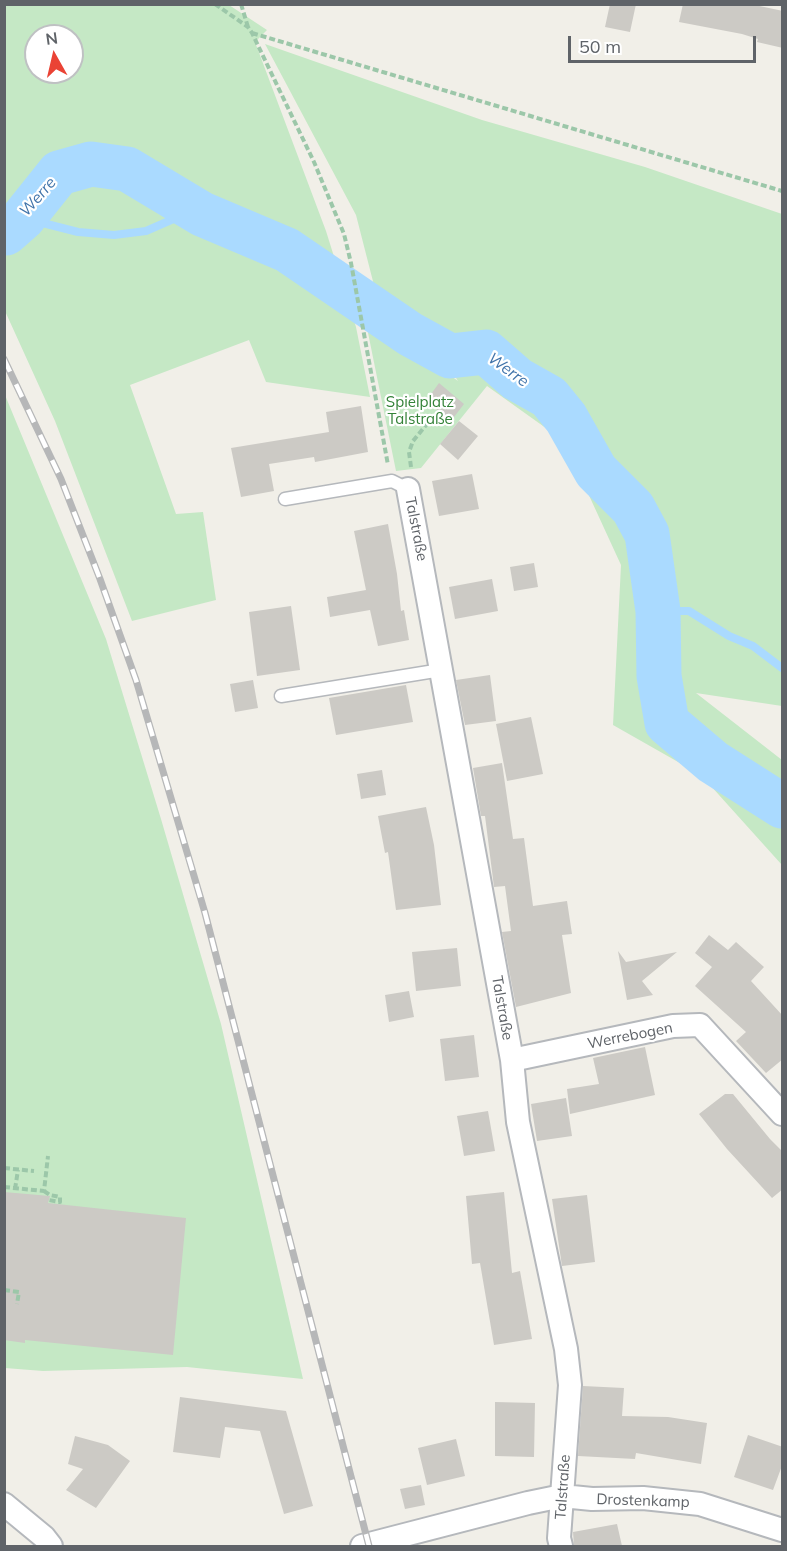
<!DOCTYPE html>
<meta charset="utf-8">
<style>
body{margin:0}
#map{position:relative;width:787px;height:1551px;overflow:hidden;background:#f1efe8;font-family:Mulish,sans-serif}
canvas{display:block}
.frame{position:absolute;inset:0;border:6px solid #5f6368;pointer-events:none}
.north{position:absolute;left:24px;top:24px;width:60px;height:60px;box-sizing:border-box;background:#fff;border:2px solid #bfc1c3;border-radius:50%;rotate:352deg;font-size:16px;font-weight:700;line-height:24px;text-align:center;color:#5f6368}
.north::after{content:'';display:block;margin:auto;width:21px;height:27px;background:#ea4335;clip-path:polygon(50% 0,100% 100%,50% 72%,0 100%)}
.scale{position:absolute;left:568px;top:36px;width:188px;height:27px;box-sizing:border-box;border:3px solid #5f6368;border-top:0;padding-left:8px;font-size:18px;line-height:21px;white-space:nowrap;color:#5f6368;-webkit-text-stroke:4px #fff;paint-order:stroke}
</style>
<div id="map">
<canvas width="787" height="1551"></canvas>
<div class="frame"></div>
<div class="north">N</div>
<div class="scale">50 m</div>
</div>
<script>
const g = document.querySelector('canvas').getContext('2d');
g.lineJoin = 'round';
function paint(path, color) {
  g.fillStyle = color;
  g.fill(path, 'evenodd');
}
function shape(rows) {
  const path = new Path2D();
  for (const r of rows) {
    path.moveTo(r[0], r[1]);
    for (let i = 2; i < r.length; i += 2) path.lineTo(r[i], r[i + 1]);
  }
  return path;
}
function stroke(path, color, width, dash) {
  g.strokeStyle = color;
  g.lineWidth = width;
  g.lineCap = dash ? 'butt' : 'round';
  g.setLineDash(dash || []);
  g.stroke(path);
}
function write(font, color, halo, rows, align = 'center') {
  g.font = font + ' Mulish,sans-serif';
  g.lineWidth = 4.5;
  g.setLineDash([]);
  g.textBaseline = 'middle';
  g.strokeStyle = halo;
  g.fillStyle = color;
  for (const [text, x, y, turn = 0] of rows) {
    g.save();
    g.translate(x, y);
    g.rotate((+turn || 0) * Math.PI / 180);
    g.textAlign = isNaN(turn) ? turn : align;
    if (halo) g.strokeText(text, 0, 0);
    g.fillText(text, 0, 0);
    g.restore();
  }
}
const green = shape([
 [4,5,229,5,267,30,255,42,326,231,356,327,370,397,266,382,249,340,130,385,176,514,203,512,216,600,132,621,55,421,5,311],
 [36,36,72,36,72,72,36,72],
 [265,44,482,120,645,167,782,214,782,706,696,693,782,760,782,865,701,775,613,725,621,565,564,441,487,386,421,468,396,471,364,313,458,381,431,339,377,297,356,215],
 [5,395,106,639,161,819,221,1024,303,1379,187,1367,43,1371,5,1368]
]);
const stream = shape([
 [23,218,78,232,114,235,146,231,194,210],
 [658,611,689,611,729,636,753,646,782,668]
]);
const river = shape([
 [6,233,23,218,59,173,91,164,127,169,202,214,287,250,410,334,450,356,486,352,517,379,549,397,566,418,596,471,633,508,647,534,658,611,659,676,667,723,713,762,782,806]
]);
const building = shape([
 [610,4,636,4,630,32,605,27],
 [683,4,750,4,783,11,783,48,757,42,758,39,742,34,679,22],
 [439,383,464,404,451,421,426,401],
 [361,406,368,452,315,462,314,457,269,464,274,491,241,497,231,448,329,432,326,412],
 [459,421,478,436,458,460,440,444],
 [472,474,479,509,439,516,432,481],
 [388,524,397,574,401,611,404,610,409,640,378,646,370,610,330,617,327,597,366,590,354,531],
 [534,563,538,587,514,591,510,567],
 [492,579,498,611,455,619,449,587],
 [291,606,300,670,257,676,249,612],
 [490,675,496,721,465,725,456,680],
 [253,680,258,708,235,712,230,684],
 [406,685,413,722,336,735,329,698],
 [531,717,543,774,507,781,496,724],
 [502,763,513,839,524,838,533,906,567,901,572,934,562,935,571,993,516,1007,502,932,511,931,505,886,494,887,485,816,481,816,473,768],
 [382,770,386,795,361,799,357,774],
 [426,807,434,845,441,905,396,910,388,852,385,853,378,816],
 [709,935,728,950,736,942,764,967,751,981,783,1016,783,1059,766,1073,736,1041,746,1032,695,986,712,967,695,953],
 [457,948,461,986,416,991,412,952],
 [618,951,626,962,677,952,642,981,653,995,627,1000],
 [409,991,414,1017,389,1022,385,995],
 [474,1035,479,1077,445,1081,440,1039],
 [645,1047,655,1095,570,1114,567,1089,599,1084,593,1058],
 [725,1094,733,1094,770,1139,783,1152,783,1189,772,1198,727,1149,699,1114],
 [566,1098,572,1136,537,1141,531,1104],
 [488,1111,495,1151,464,1156,457,1116],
 [4,1192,50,1196,48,1203,186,1218,173,1355,25,1340,25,1343,4,1340],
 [504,1192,512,1273,520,1271,532,1339,494,1345,480,1263,472,1264,466,1196],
 [587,1195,595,1262,562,1266,552,1199],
 [583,1386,624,1388,622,1416,668,1417,707,1423,701,1464,636,1453,635,1459,578,1456],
 [180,1397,286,1411,313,1506,284,1514,260,1431,225,1427,220,1458,173,1452],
 [495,1402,535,1403,534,1457,495,1456],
 [748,1435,783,1447,783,1463,773,1490,734,1477],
 [75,1436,108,1445,130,1461,96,1508,66,1490,83,1469,68,1464],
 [456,1439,465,1476,427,1485,418,1448],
 [421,1485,425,1505,405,1509,400,1489],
 [617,1524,622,1546,574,1546,573,1532]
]);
const path = shape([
 [215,4,248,27,252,33,314,162,344,234,351,263,388,465],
 [241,4,248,27],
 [252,33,782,191],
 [411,467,409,452,413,441,435,414],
 [4,1168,34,1171],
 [4,1187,44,1191,48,1156],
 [15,1189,18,1170],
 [44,1191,50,1195,60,1197,60,1202,49,1200],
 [4,1290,19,1292,17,1304]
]);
const service = shape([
 [285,499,392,481,408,489],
 [281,696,441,670]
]);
const minor = shape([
 [408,489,512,1060,518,1122,566,1349,570,1385,559,1538,561,1546],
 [512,1060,673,1026,700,1025,782,1114],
 [4,1504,44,1537,51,1546],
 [362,1546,528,1503,562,1496,592,1499,643,1498,700,1504,782,1530]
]);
const rail = shape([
 [4,359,61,479,100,579,136,680,205,913,369,1546]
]);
const parkNames = [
 ["Spielplatz",420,402],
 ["Talstraße",420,419]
];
const streetNames = [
 ["Talstraße",416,529,79],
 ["Talstraße",502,1008,80],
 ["Werrebogen",630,1036,-11],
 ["Talstraße",563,1487,-86],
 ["Drostenkamp",643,1501,2]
];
const waterNames = [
 ["Werre",38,197,-49],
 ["Werre",508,370,36]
];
paint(green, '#c5e8c5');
stroke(stream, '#aadaff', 8);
stroke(river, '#aadaff', 45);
paint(building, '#cccac5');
stroke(service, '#b5b8bc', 15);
stroke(minor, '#b5b8bc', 26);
stroke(path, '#9cc7a9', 4, [6, 3]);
stroke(service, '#fff', 12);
stroke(minor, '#fff', 22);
stroke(rail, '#b6b7b8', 7);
stroke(rail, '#fff', 4.5, [14]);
write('15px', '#348238', '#fff', parkNames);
write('15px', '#5f6368', '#fff', streetNames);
write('italic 16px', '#4174aa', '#fff', waterNames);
</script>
